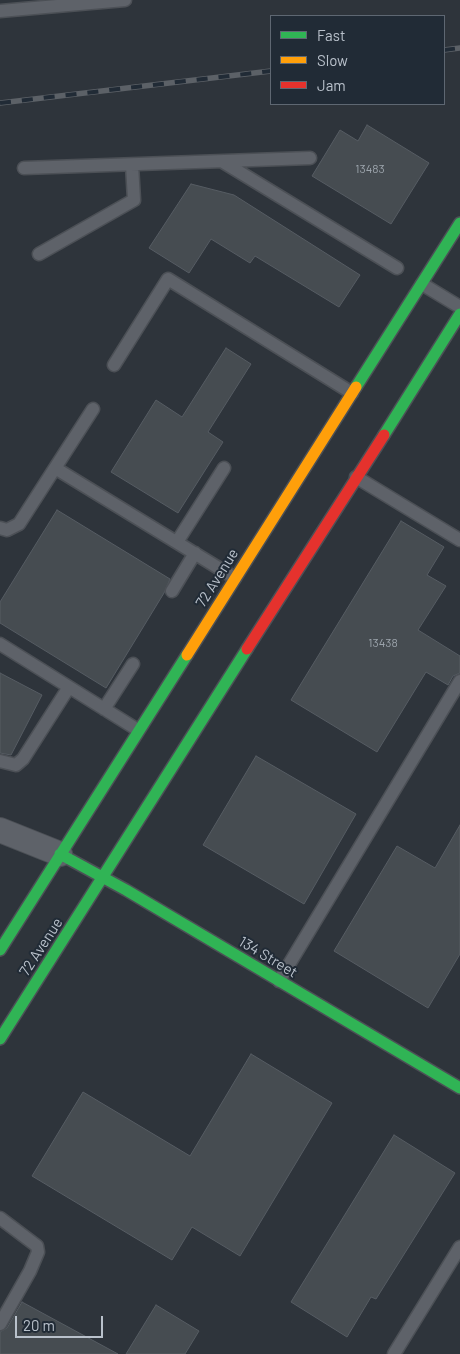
<!DOCTYPE html>
<style>
body{margin:0}
#map{position:relative;width:460px;height:1354px;overflow:hidden;background:#2e343b;font-family:Barlow,sans-serif}
canvas{display:block}
.legend{position:absolute;left:270px;top:15px;width:175px;height:90px;box-sizing:border-box;background:#212b36;border:1px solid #5e6772;margin:0;padding:6px 9px;list-style:none;font-size:15px;color:#b9c1cb}
.legend li{display:flex;align-items:center;gap:10px;height:25px}
.legend b{width:25px;border:1px solid #5e6772}
.scale{position:absolute;left:15px;top:1316px;width:88px;height:22px;box-sizing:border-box;border:2px solid #b9c1cb;border-top:0;padding-left:6px;font-size:15px;line-height:18px;white-space:nowrap;color:#b9c1cb;-webkit-text-stroke:4px #212b36;paint-order:stroke}
</style>
<div id="map">
<canvas width="460" height="1354"></canvas>
<ul class="legend">
<li><b style="height:6px;background:#30b455"></b>Fast</li>
<li><b style="height:6px;background:#ff9f0a"></b>Slow</li>
<li><b style="height:6px;background:#e5322d"></b>Jam</li>
</ul>
<div class="scale">20 m</div>
</div>
<script>
const g = document.querySelector('canvas').getContext('2d');
g.lineJoin = 'round';
function paint(path, color) {
  g.fillStyle = color;
  g.fill(path, 'evenodd');
}
function shape(rows) {
  const path = new Path2D();
  for (const r of rows) {
    path.moveTo(r[0], r[1]);
    for (let i = 2; i < r.length; i += 2) path.lineTo(r[i], r[i + 1]);
  }
  return path;
}
function stroke(path, color, width, dash) {
  g.strokeStyle = color;
  g.lineWidth = width;
  g.lineCap = dash ? 'butt' : 'round';
  g.setLineDash(dash || []);
  g.stroke(path);
}
function write(font, color, halo, rows, align = 'center') {
  g.font = font + ' Barlow,sans-serif';
  g.lineWidth = 4;
  g.setLineDash([]);
  g.textBaseline = 'middle';
  g.strokeStyle = halo;
  g.fillStyle = color;
  for (const [text, x, y, turn = 0] of rows) {
    g.save();
    g.translate(x, y);
    g.rotate((+turn || 0) * Math.PI / 180);
    g.textAlign = isNaN(turn) ? turn : align;
    if (halo) g.strokeText(text, 0, 0);
    g.fillText(text, 0, 0);
    g.restore();
  }
}
const building = shape([
 [367,125,429,163,391,224,312,176,340,130,358,141,367,125],
 [191,184,234,195,360,275,339,307,255,256,250,263,211,239,189,273,149,248,191,184],
 [226,348,251,364,208,432,223,442,178,513,111,472,156,400,182,417,226,348],
 [57,510,170,579,164,593,106,688,0,623,0,602,57,510],
 [401,521,444,547,427,575,446,586,418,630,460,656,460,673,453,676,448,685,426,672,377,752,291,700,401,521],
 [0,673,42,695,11,755,0,753,0,673],
 [256,756,356,814,304,904,203,845,256,756],
 [460,825,460,954,428,1008,334,951,397,846,435,868,460,825],
 [251,1054,332,1103,240,1256,192,1227,172,1260,32,1176,83,1092,190,1156,251,1054],
 [394,1135,455,1173,376,1299,371,1297,347,1337,291,1302,394,1135],
 [22,1302,118,1354,0,1354,0,1332,7,1328,22,1302],
 [156,1305,199,1331,185,1354,126,1354,156,1305]
]);
const lane = shape([
 [0,11,125,0],
 [223,162,397,268],
 [24,168,310,158],
 [39,254,134,200,132,165],
 [422,284,460,307],
 [114,365,168,279,352,393],
 [55,468,93,409],
 [356,477,460,540],
 [0,528,7,530,19,524,55,468,235,578],
 [177,542,224,468],
 [172,591,195,553],
 [0,644,138,730],
 [104,709,133,664],
 [0,761,16,765,23,759,69,687],
 [279,981,460,681],
 [0,1218,37,1246,38,1252,30,1271,0,1324],
 [394,1354,460,1247]
]);
const street = shape([
 [0,830,60,854]
]);
const fast = shape([
 [356,387,460,223],
 [384,435,460,314],
 [60,854,126,890,460,1088],
 [0,950,187,655],
 [0,1039,247,649]
]);
const slow = shape([
 [187,655,356,387]
]);
const jam = shape([
 [247,649,384,435]
]);
const rail = shape([
 [444,50,460,48],
 [0,103,271,71]
]);
const numberNames = [
 ["13483",370,169],
 ["13438",383,643]
];
const streetNames = [
 ["72 Avenue",217,578,-58],
 ["72 Avenue",41,947,-57],
 ["134 Street",268,957,31]
];
paint(building, '#464c51');
stroke(building, '#565c63', 1);
stroke(lane, '#4c5056', 15);
stroke(street, '#4c5056', 26);
stroke(fast, '#4c5056', 14);
stroke(slow, '#4c5056', 14);
stroke(jam, '#4c5056', 14);
stroke(lane, '#5e6269', 12);
stroke(street, '#5e6269', 24);
stroke(fast, '#30b455', 11);
stroke(slow, '#ff9f0a', 11);
stroke(jam, '#e5322d', 11);
stroke(rail, '#5c6167', 5.5);
stroke(rail, '#212b36', 4, [11]);
write('12px', '#9ca4ac', null, numberNames);
write('15px', '#b9c1cb', '#212b36', streetNames);
</script>
